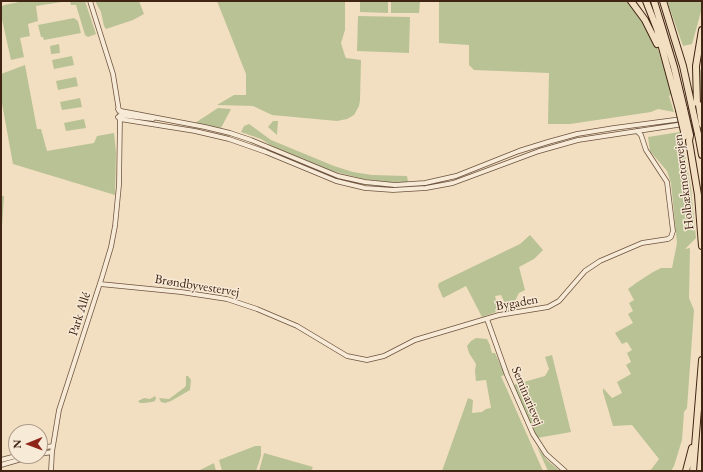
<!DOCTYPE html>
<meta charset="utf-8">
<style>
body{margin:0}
#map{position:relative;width:703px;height:472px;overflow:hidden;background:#f2dfc1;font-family:"EB Garamond",serif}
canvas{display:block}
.frame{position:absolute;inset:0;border:2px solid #412414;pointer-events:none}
.north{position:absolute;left:8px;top:424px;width:40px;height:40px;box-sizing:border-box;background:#f7ead7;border:1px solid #ae9b89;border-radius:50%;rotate:269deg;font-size:11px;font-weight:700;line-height:16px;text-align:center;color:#412414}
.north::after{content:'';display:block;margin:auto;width:14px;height:18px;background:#8f2418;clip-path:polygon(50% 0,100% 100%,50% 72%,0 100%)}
</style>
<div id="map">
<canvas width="703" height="472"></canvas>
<div class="frame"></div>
<div class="north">N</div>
</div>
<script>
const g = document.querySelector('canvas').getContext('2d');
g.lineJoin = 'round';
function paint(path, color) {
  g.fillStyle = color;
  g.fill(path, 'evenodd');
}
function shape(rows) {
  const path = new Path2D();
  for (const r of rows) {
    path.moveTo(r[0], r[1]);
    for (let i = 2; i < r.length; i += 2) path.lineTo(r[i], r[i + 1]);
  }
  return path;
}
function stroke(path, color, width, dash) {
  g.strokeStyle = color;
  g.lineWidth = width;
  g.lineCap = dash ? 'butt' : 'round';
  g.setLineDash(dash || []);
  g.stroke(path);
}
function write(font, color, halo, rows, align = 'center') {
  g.font = font + ' "EB Garamond",serif';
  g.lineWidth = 3;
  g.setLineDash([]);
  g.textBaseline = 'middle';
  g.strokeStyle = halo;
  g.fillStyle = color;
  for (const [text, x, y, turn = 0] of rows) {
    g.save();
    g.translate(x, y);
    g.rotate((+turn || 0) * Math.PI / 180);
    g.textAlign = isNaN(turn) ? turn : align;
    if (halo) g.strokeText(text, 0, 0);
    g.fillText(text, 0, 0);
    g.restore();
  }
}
const green = shape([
 [24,1,68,1,36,6,38,21,28,24,30,36,20,38,24,57,11,60,1,15,1,7,4,5],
 [70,1,85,1,96,34,88,37,85,35,76,5,71,5],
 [95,1,139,1,144,14,133,20,106,29,104,26,101,12],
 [217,1,345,1,345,30,341,43,345,56,346,58,361,60,360,100,359,106,354,115,347,119,337,121,272,115,253,106,217,105,234,95,246,95,246,74],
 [360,1,388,1,388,13,360,12],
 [391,1,420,1,419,13,391,13],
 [439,1,627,1,633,7,648,29,657,46,672,94,669,96,674,112,658,109,651,112,570,124,548,124,549,73,474,70,469,65,469,45,439,43],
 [667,1,702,1,702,8,692,44,683,46],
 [358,16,410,17,409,53,357,51],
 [74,18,78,21,81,33,44,40,43,37,41,37,38,25],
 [59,44,60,53,51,54,50,46],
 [72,56,74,65,54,69,52,60],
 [25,65,37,129,41,129,47,151,94,143,97,136,114,133,116,152,115,195,13,164,1,98,1,74],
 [702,69,702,107,699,81,699,71],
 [76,77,78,86,58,90,56,81],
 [80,98,82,107,62,110,60,102],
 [218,108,231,109,221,128,195,123],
 [84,119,86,128,66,131,64,123],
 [273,121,278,121,277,135,268,127],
 [249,124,271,140,334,166,353,172,372,175,407,176,408,182,385,182,364,179,327,170,272,146,261,139,241,132,244,126],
 [680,132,685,154,691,189,696,238,685,249,690,248,689,298,694,310,687,408,684,412,682,440,674,466,671,471,650,471,659,459,632,425,613,426,603,392,603,388,612,398,622,393,617,382,631,374,626,365,631,362,627,353,632,350,627,342,622,344,615,333,633,323,628,314,633,311,629,303,634,300,628,289,636,283,653,272,661,268,672,268,677,243,671,183,667,171,650,151,648,137],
 [1,196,4,196,1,242],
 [530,235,543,250,534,259,519,267,525,290,519,293,511,309,508,310,501,295,495,296,499,311,482,317,466,286,443,298,438,286,439,283,520,244],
 [476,338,487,339,490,345,492,353,495,353,505,375,501,376,543,471,442,471,468,398,473,400,472,413,482,412,486,409,491,408,486,380,476,381,475,371,476,364,469,353,467,346,471,341],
 [552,355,571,432,537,438,529,424,513,385,545,376,549,369,545,357],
 [186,376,188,376,191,380,190,390,171,401,165,403,161,402,159,398,169,399,185,387,186,385],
 [155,396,156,398,155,401,152,402,144,403,140,403,138,401,144,398,150,399],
 [255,446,261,446,261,456,256,471,222,471,219,460],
 [537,447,547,460,560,471,548,471],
 [264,453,313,467,311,471,259,471],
 [214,463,216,471,198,471]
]);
const minor = shape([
 [90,1,113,74,119,111],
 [118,109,121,111,205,127,230,133,251,140,338,176,365,182,395,185,425,183,456,176,519,151,548,142,577,134,614,128,697,117],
 [120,115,153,119],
 [118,117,120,119,195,131,229,139,266,152,336,181,365,188,393,190,426,188,453,183,539,151,578,140,697,122],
 [100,284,181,292,227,299,257,309,297,326,347,356,367,360,384,356,415,340,499,315,548,307,559,301,585,271,600,261,642,243,668,239,671,237,673,231,667,182,646,150,641,135,637,131],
 [487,319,507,375,533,434,546,454,565,471],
 [40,448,53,446],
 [40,454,52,452],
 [1,460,16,456],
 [1,465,32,456],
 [51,471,52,452,59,410,102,277,111,247,115,226,119,185,120,117]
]);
const highway = shape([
 [631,1,645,20,657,44],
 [646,1,657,29,679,110],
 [654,1,674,67,684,109],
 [663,1,683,66,692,107],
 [697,106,696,66,702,30],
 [702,124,702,131],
 [698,134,702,155],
 [690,135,689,141,698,195,702,246],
 [686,471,692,448],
 [693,471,702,360]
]);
const highwayBridge = shape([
 [699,105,702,124],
 [692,107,698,134],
 [684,109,690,135],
 [679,110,685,136]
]);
const streetNames = [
 ["Holbækmotorvejen",684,182,-97],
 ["Brøndbyvestervej",197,286,9],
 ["Bygaden",517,303,-10],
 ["Park Allé",80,314,-72],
 ["Seminarievej",527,396,67]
];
paint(green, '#b9c294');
stroke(minor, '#6d533f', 5.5);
stroke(highway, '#412414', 8);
stroke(minor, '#f7ead7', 4);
stroke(highway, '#f2dfc1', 6);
stroke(highwayBridge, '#412414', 8, []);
stroke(highwayBridge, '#f2dfc1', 6);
write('13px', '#412414', '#f7ead7', streetNames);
</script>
